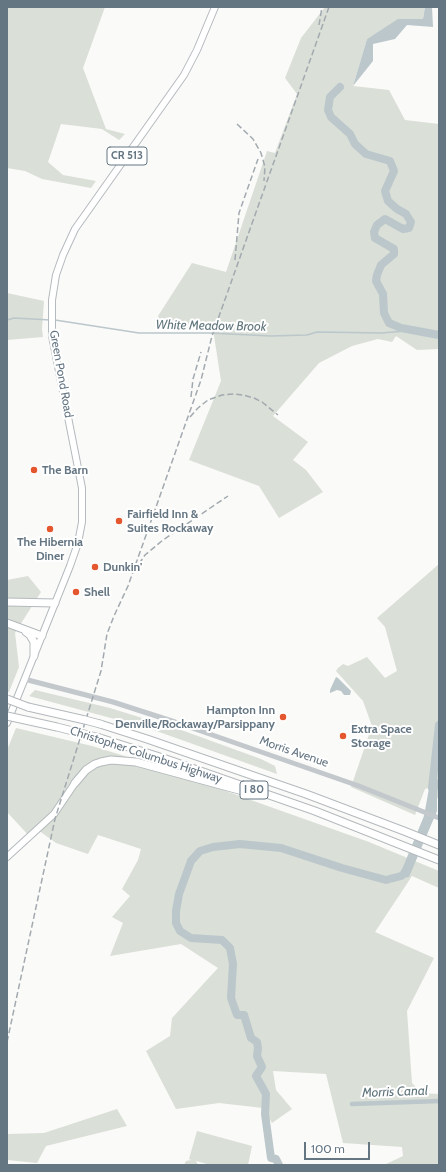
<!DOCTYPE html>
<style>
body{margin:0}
#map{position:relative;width:446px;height:1172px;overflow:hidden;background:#fafaf8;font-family:Cabin,sans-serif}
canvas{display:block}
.frame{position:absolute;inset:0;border:8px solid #657683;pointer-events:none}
.scale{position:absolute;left:304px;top:1142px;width:66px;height:18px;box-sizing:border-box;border:2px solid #657683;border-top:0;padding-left:5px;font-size:12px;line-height:14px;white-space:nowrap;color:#657683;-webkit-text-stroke:3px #fff;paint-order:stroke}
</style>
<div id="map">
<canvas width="446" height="1172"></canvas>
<div class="frame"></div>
<div class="scale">100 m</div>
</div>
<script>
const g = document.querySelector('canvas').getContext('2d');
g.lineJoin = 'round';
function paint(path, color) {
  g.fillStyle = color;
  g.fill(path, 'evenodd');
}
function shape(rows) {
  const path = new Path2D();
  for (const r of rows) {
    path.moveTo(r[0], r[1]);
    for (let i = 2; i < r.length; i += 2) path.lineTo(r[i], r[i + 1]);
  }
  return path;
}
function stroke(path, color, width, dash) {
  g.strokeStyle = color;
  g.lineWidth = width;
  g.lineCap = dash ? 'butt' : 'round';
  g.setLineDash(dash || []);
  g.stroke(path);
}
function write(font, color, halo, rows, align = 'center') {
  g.font = font + ' Cabin,sans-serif';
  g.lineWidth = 4;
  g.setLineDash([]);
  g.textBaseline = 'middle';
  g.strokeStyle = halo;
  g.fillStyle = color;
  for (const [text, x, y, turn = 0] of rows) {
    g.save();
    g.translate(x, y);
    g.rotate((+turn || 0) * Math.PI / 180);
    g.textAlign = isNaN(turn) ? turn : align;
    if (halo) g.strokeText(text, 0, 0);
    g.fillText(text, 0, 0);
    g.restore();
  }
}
const green = shape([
 [7,7,105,7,83,68,106,129,125,134,119,140,102,129,61,124,48,162,63,175,96,181,91,188,42,179,25,171,7,168],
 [325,7,425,7,423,19,398,20,367,39,353,86,389,90,405,120,439,124,439,349,417,350,396,336,392,342,378,339,352,346,319,363,273,416,308,442,293,460,306,470,323,492,279,518,259,486,189,460,221,381,213,329,164,329,158,316,192,263,226,272,267,151,275,153,297,94,285,78,301,38],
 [7,293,44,301,42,329,43,337,7,340],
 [439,564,439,798,435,798,435,786,425,789,415,815,351,787,372,726,363,701,336,671,338,668,343,664,348,666,367,657,385,678,397,671,385,627,377,618],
 [28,576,41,592,15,633,19,667,9,692,7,692,7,580],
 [35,690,110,708,184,731,261,759,275,766,277,774,148,728,29,696],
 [16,728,92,746,141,761,369,842,439,871,439,888,412,876,375,932,434,958,407,1011,412,1083,422,1093,439,1094,439,1165,384,1165,403,1156,402,1147,343,1143,326,1074,273,1071,276,1090,292,1109,272,1123,263,1108,219,1103,176,1109,146,1051,170,1036,172,1018,218,968,181,944,110,956,123,923,112,917,130,896,122,889,138,860,141,849,98,835,88,854,56,843,38,830,31,838,7,812,7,750],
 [117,1109,127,1126,46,1146,37,1163,7,1160,7,1134,44,1133],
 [197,1131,252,1146,248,1165,211,1165,196,1161,198,1165,184,1165,186,1161,191,1160,189,1159]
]);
const water = shape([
 [425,7,432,7,433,27,407,25,395,39,373,44,373,61,353,86,367,39,398,19,423,19],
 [336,677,338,678,351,691,350,695,344,695,341,691,337,690,330,693,330,690],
 [431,777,439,780,437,794,437,811,409,877,391,880,390,875,399,874,403,867,424,816]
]);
const stream = shape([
 [7,320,14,318,51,320],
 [55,320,139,333,209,333,271,336,307,335,317,332,382,333,416,330]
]);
const canal = shape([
 [352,1104,439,1101]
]);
const river = shape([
 [340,87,330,97,328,110,331,117,350,134,355,144,366,154,390,161,394,171,385,191,388,201,397,209,406,214,411,222,409,228,403,229,385,219,377,225,374,232,375,238,394,249,394,254,381,265,377,275,376,281,383,294,384,313,389,323,401,328,439,335],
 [432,788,439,725],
 [279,1165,276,1159,271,1158,265,1114,266,1094,256,1076,262,1067,257,1056,258,1048,257,1042,251,1038,244,1015,237,1015,231,998,233,964,230,948,222,940,191,938,180,931,176,923,176,911,179,894,191,861,200,851,213,847,240,844,281,848,342,868,386,880,401,876]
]);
const tertiary = shape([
 [24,679,113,702,175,722,359,786,439,818]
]);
const primary = shape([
 [7,723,70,566,78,543,82,522,82,488,52,336,52,300,56,275,63,255,75,229,184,75,197,50,215,7],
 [7,857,54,814,75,783]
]);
const motorway = shape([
 [7,602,55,603],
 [7,623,42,636],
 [26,632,30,635,34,642,34,656],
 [28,707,85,720],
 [100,724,147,739,306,794,404,831,439,845],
 [100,738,166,759,315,811,439,860],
 [75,783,86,770,95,764,101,762,111,760,136,762,250,793]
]);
const rail = shape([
 [319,25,322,7],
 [237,124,253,139,261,153,265,167,264,181],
 [235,260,239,213,258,159],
 [191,397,193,379,201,352],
 [190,417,198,408,208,400,222,395,233,394,243,395,254,398,262,402,278,415],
 [139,564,145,555,163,540,228,496],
 [7,1042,55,819,101,671,107,634,114,616,128,586,201,380,212,336,329,7]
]);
const motorwayBridge = shape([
 [7,699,28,707],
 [7,716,57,727,100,738],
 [85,720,100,724]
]);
const markers = [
 [34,470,4,"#e4572e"],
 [119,521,4,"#e4572e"],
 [50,529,4,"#e4572e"],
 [95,567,4,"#e4572e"],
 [76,592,4,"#e4572e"],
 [283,717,4,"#e4572e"],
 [343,736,4,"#e4572e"]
];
const shields = [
 [127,156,40],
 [254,790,28]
];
const shieldNames = [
 ["CR 513",127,156],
 ["I 80",254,790]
];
const streetNames = [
 ["Green Pond Road",61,374,80],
 ["Morris Avenue",294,752,19],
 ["Christopher Columbus Highway",146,755,18]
];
const poiNames = [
 ["The Barn",42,470],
 ["Fairfield Inn &",127,514],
 ["Suites Rockaway",127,528],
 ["The Hibernia",50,542,"center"],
 ["Diner",50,556,"center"],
 ["Dunkin'",103,567],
 ["Shell",84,592],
 ["Hampton Inn",275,710,"right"],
 ["Denville/Rockaway/Parsippany",275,724,"right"],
 ["Extra Space",351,729],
 ["Storage",351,743]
];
const waterNames = [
 ["White Meadow Brook",211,326,1],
 ["Morris Canal",395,1092,-2]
];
paint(green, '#dadfd7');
paint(water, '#bbc7cb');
stroke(stream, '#bbc7cb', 1.5);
stroke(canal, '#bbc7cb', 4.5);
stroke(river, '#bbc7cb', 8);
stroke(primary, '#b5babe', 8);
stroke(motorway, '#b4b9bd', 9);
stroke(tertiary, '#c3c8cc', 5);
stroke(primary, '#fff', 6);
stroke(motorway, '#fff', 7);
stroke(rail, '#a2aab0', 1.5, [6, 3]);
stroke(motorwayBridge, '#b4b9bd', 9, []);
stroke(motorwayBridge, '#fff', 7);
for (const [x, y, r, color] of markers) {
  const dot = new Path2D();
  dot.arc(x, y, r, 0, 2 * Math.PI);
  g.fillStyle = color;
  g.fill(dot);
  stroke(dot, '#fff', 1.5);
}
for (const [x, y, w] of shields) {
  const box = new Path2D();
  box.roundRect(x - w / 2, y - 9, w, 18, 3);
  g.fillStyle = '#fff';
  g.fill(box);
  stroke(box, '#657683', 1);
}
write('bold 11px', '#657683', null, shieldNames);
write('12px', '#657683', '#fff', streetNames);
write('bold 12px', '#657683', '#fff', poiNames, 'left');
write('italic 13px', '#60757c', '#fff', waterNames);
</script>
